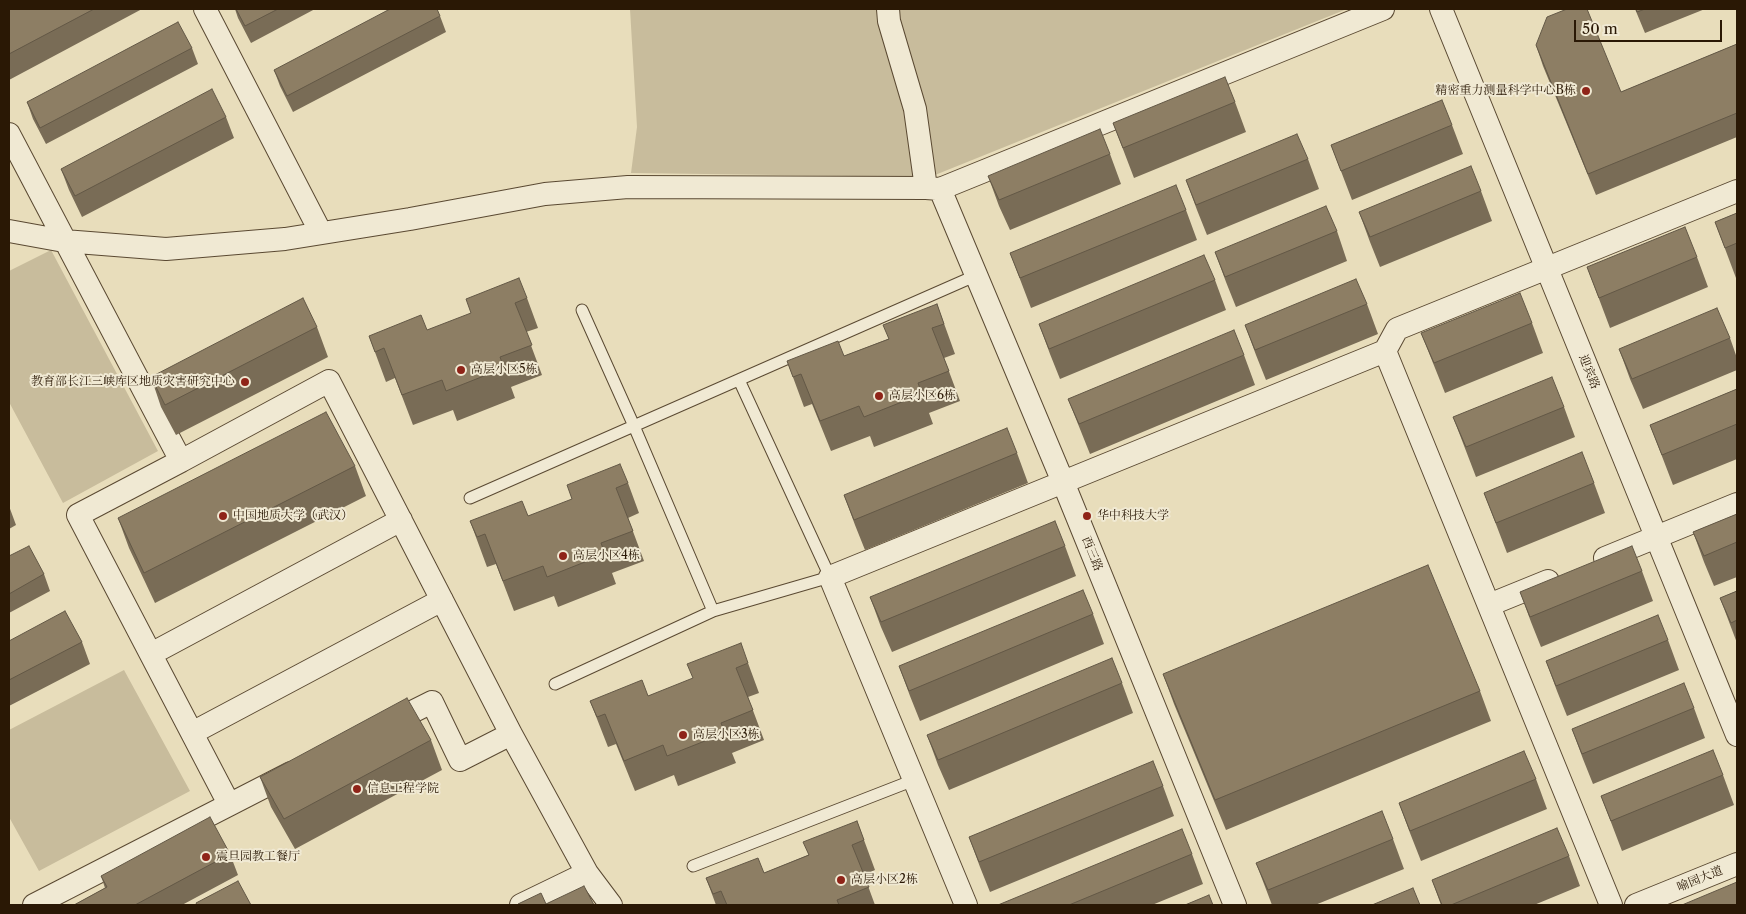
<!DOCTYPE html>
<meta charset="utf-8">
<style>
body{margin:0}
#map{position:relative;width:1746px;height:914px;overflow:hidden;background:#e8ddbb;font-family:"Libre Caslon Text",serif}
canvas{display:block}
.frame{position:absolute;inset:0;border:10px solid #2a1805;pointer-events:none}
.scale{position:absolute;left:1574px;top:20px;width:148px;height:22px;box-sizing:border-box;border:2px solid #2a1805;border-top:0;padding-left:6px;font-size:15px;line-height:18px;white-space:nowrap;color:#2a1805;-webkit-text-stroke:4px #f0e9d3;paint-order:stroke}
</style>
<div id="map">
<canvas width="1746" height="914"></canvas>
<div class="frame"></div>
<div class="scale">50 m</div>
</div>
<script>
const g = document.querySelector('canvas').getContext('2d');
g.lineJoin = 'round';
function paint(path, color) {
  g.fillStyle = color;
  g.fill(path, 'evenodd');
}
function shape(rows) {
  const path = new Path2D();
  for (const r of rows) {
    path.moveTo(r[0], r[1]);
    for (let i = 2; i < r.length; i += 2) path.lineTo(r[i], r[i + 1]);
  }
  return path;
}
function stroke(path, color, width, dash) {
  g.strokeStyle = color;
  g.lineWidth = width;
  g.lineCap = dash ? 'butt' : 'round';
  g.setLineDash(dash || []);
  g.stroke(path);
}
function write(font, color, halo, rows, align = 'center') {
  g.font = font + ' "Libre Caslon Text","Noto Serif SC",serif';
  g.lineWidth = 4;
  g.setLineDash([]);
  g.textBaseline = 'middle';
  g.strokeStyle = halo;
  g.fillStyle = color;
  for (const [text, x, y, turn = 0] of rows) {
    g.save();
    g.translate(x, y);
    g.rotate((+turn || 0) * Math.PI / 180);
    g.textAlign = isNaN(turn) ? turn : align;
    if (halo) g.strokeText(text, 0, 0);
    g.fillText(text, 0, 0);
    g.restore();
  }
}
const green = shape([
 [630,9,1347,9,930,177,631,173,637,127],
 [51,250,158,451,63,503,9,402,9,271],
 [124,670,190,791,39,871,9,817,9,730]
]);
const lane = shape([
 [582,310,634,426,713,611],
 [470,498,977,275],
 [555,684,713,611,830,577,739,380],
 [693,866,914,780]
]);
const street = shape([
 [205,9,321,233],
 [888,9,889,21,915,109,926,188],
 [1441,9,1737,735],
 [9,134,181,461,329,381,511,734,587,873,611,905],
 [940,189,1383,9],
 [9,231,64,241,166,249,285,239,410,219,545,194,628,187,926,188,940,189,1063,482,1235,905],
 [1385,351,1611,905],
 [181,461,78,515,229,804],
 [1605,558,1737,504],
 [1489,605,1548,581],
 [151,654,401,520],
 [386,725,432,702,460,760,511,734],
 [192,733,442,600],
 [34,905,291,773],
 [521,905,587,873],
 [966,905,830,577,1385,351,1397,329,1737,191],
 [1636,905,1737,864]
]);
const wall = shape([
 [9,9,142,9,9,80],
 [235,9,315,9,251,43,238,18],
 [1635,9,1705,9,1645,33],
 [440,16,446,32,293,112,280,86,274,70],
 [1737,44,1737,137,1596,195,1543,66,1536,45,1621,92],
 [192,48,198,64,46,144,33,119,27,102],
 [1235,102,1246,132,1134,178,1113,123],
 [226,117,234,138,82,217,69,190,61,169],
 [1452,125,1463,154,1352,200,1331,145],
 [1110,154,1121,184,1010,230,999,206,988,176],
 [1308,159,1319,189,1207,235,1197,210,1186,180],
 [1481,191,1492,221,1380,267,1370,242,1359,212],
 [1186,210,1197,240,1031,308,1010,253],
 [1737,213,1737,277,1736,278,1715,222],
 [1337,231,1347,261,1236,307,1226,282,1215,252],
 [1697,257,1708,287,1610,328,1587,267],
 [1215,280,1226,310,1060,379,1050,354,1039,324],
 [527,298,538,328,526,332,542,375,511,387,515,398,457,421,453,410,413,425,395,378,386,382,369,336,427,330],
 [937,304,955,354,944,358,960,401,929,413,933,424,874,447,870,436,831,451,812,404,804,407,787,361,844,356,888,339],
 [1367,304,1378,334,1266,380,1256,355,1245,325],
 [1532,323,1543,353,1445,393,1421,333],
 [317,327,328,357,176,435,161,407,151,377],
 [1730,338,1737,358,1737,370,1643,409,1630,379,1619,349],
 [1244,355,1255,385,1090,454,1068,399],
 [1737,389,1737,459,1673,485,1650,425],
 [1564,407,1575,437,1476,477,1453,417],
 [1017,453,1028,483,865,550,855,525,844,495],
 [355,466,366,496,155,603,129,548,118,518],
 [628,483,639,513,628,518,644,561,612,573,616,584,558,607,554,596,514,611,496,564,487,567,470,521,528,516],
 [1594,483,1605,513,1507,553,1484,493],
 [9,506,16,525,9,529],
 [1737,514,1737,577,1714,586,1704,562,1693,532],
 [1065,546,1076,576,892,652,881,627,870,597],
 [9,556,44,574,50,591,9,613],
 [1642,571,1653,601,1541,647,1531,622,1520,592],
 [1737,591,1737,643,1720,598],
 [1093,614,1104,644,920,721,910,696,899,666],
 [1668,640,1679,670,1567,716,1557,691,1546,661],
 [9,641,82,642,90,664,9,706],
 [748,663,759,693,748,697,764,740,732,753,736,763,678,786,674,775,635,791,616,744,608,747,590,701,648,696],
 [1163,674,1480,691,1491,721,1226,830,1174,704],
 [1122,683,1133,713,949,790,938,765,927,735],
 [1694,708,1705,738,1593,784,1583,759,1572,729],
 [431,740,442,770,295,849,271,807,260,777],
 [1723,775,1734,805,1622,851,1601,796],
 [1536,779,1547,809,1421,861,1410,833,1399,803],
 [1163,786,1174,816,990,892,980,867,969,837],
 [857,821,875,870,864,875,875,905,716,905,706,878,764,873,808,855],
 [1393,839,1404,869,1315,905,1272,905,1256,863],
 [230,854,238,875,182,905,74,905,105,888,101,876],
 [1192,854,1203,884,1152,905,998,905],
 [1569,856,1580,886,1534,905,1441,905,1432,880]
]);
const building = shape([
 [9,9,94,9,9,54,9,9],
 [236,9,278,9,245,26,236,9],
 [390,9,437,9,440,16,287,96,274,70,390,9],
 [1567,9,1587,9,1621,92,1737,44,1737,113,1588,174,1536,45,1547,17,1567,9],
 [1636,9,1645,9,1637,12,1636,9],
 [178,22,192,48,40,128,27,102,178,22],
 [1225,77,1235,102,1123,148,1113,123,1225,77],
 [212,89,226,117,75,196,61,169,212,89],
 [1442,100,1452,125,1341,171,1331,145,1442,100],
 [1100,129,1110,154,999,200,988,176,1100,129],
 [1297,134,1308,159,1196,205,1186,180,1297,134],
 [1471,166,1481,191,1370,237,1359,212,1471,166],
 [1176,185,1186,210,1020,278,1010,253,1176,185],
 [1326,206,1337,231,1225,277,1215,252,1326,206],
 [1737,213,1737,243,1725,248,1715,222,1737,213],
 [1685,227,1697,257,1599,298,1587,267,1685,227],
 [1204,255,1215,280,1049,349,1039,324,1204,255],
 [519,278,527,298,515,303,532,345,500,357,504,368,446,391,442,380,402,395,384,348,375,352,369,336,421,315,427,330,471,313,466,299,519,278],
 [1356,279,1367,304,1255,350,1245,325,1356,279],
 [1520,293,1532,323,1434,363,1421,333,1520,293],
 [303,298,317,327,165,405,151,377,303,298],
 [937,304,944,324,932,328,949,371,918,383,922,394,864,417,859,406,820,421,801,374,793,377,787,361,838,341,844,356,889,339,883,325,937,304],
 [1717,308,1730,338,1632,379,1619,349,1717,308],
 [1234,330,1244,355,1079,424,1068,399,1234,330],
 [1552,377,1564,407,1466,447,1453,417,1552,377],
 [1737,389,1737,424,1662,455,1650,425,1737,389],
 [326,412,355,466,144,573,118,518,326,412],
 [1007,428,1017,453,854,520,844,495,1007,428],
 [1582,452,1594,483,1496,523,1484,493,1582,452],
 [620,464,628,483,616,488,633,531,601,543,605,554,547,577,543,566,503,581,485,534,477,537,470,521,522,501,528,516,572,499,567,485,620,464],
 [1737,514,1737,542,1704,556,1693,532,1737,514],
 [1055,521,1065,546,881,622,870,597,1055,521],
 [29,546,44,574,9,594,9,556,29,546],
 [1632,546,1642,571,1530,617,1520,592,1632,546],
 [1428,565,1480,691,1215,800,1163,674,1428,565],
 [1083,590,1093,614,909,691,899,666,1083,590],
 [1737,591,1737,620,1731,623,1720,598,1737,591],
 [65,611,82,642,9,680,9,641,65,611],
 [1658,615,1668,640,1556,686,1546,661,1658,615],
 [741,643,748,663,736,668,753,710,721,723,725,733,667,756,663,745,624,761,605,714,597,717,590,701,642,680,648,696,693,678,687,664,741,643],
 [1112,658,1122,683,938,760,927,735,1112,658],
 [1684,683,1694,708,1582,754,1572,729,1684,683],
 [407,698,431,740,284,819,260,777,407,698],
 [1713,750,1723,775,1611,821,1601,796,1713,750],
 [1524,751,1536,779,1410,831,1399,803,1524,751],
 [1153,761,1163,786,979,862,969,837,1153,761],
 [1382,811,1393,839,1268,890,1256,863,1382,811],
 [210,817,230,854,135,905,74,905,107,887,101,876,210,817],
 [857,821,864,840,852,845,869,887,837,900,839,905,727,905,721,891,713,894,706,878,758,858,764,873,809,855,803,842,857,821],
 [1557,828,1569,856,1451,905,1442,905,1432,880,1557,828],
 [1182,829,1192,854,1069,905,998,905,1182,829],
 [238,881,251,905,197,905,196,903,238,881],
 [1737,882,1737,905,1682,905,1737,882],
 [584,886,594,905,518,905,518,904,541,893,546,904,584,886],
 [1413,888,1420,905,1372,905,1413,888],
 [1209,895,1213,905,1185,905,1209,895]
]);
const markers = [
 [1586,91,5,"#8f2418"],
 [461,370,5,"#8f2418"],
 [245,382,5,"#8f2418"],
 [879,396,5,"#8f2418"],
 [223,516,5,"#8f2418"],
 [1087,516,5,"#8f2418"],
 [563,556,5,"#8f2418"],
 [683,735,5,"#8f2418"],
 [357,789,5,"#8f2418"],
 [206,857,5,"#8f2418"],
 [841,880,5,"#8f2418"]
];
const poiNames = [
 ["精密重力测量科学中心B栋",1576,91,"right"],
 ["高层小区5栋",471,370],
 ["教育部长江三峡库区地质灾害研究中心",235,382,"right"],
 ["高层小区6栋",889,396],
 ["中国地质大学（武汉）",233,516],
 ["华中科技大学",1097,516],
 ["高层小区4栋",573,556],
 ["高层小区3栋",693,735],
 ["信息工程学院",367,789],
 ["震旦园教工餐厅",216,857],
 ["高层小区2栋",851,880]
];
const streetNames = [
 ["迎宾路",1589,372,68],
 ["西三路",1092,554,68],
 ["喻园大道",1700,879,-22]
];
paint(green, '#c8bc9c');
stroke(lane, '#5a4932', 13);
stroke(street, '#5a4932', 24);
stroke(lane, '#f0e9d3', 11);
stroke(street, '#f0e9d3', 22);
paint(wall, '#796c56');
paint(building, '#8d7e64');
stroke(building, '#635846', 1);
for (const [x, y, r, color] of markers) {
  const dot = new Path2D();
  dot.arc(x, y, r, 0, 2 * Math.PI);
  g.fillStyle = color;
  g.fill(dot);
  stroke(dot, '#f0e9d3', 2);
}
write('12px', '#2a1805', '#f0e9d3', poiNames, 'left');
write('12px', '#2a1805', '#f0e9d3', streetNames);
</script>
